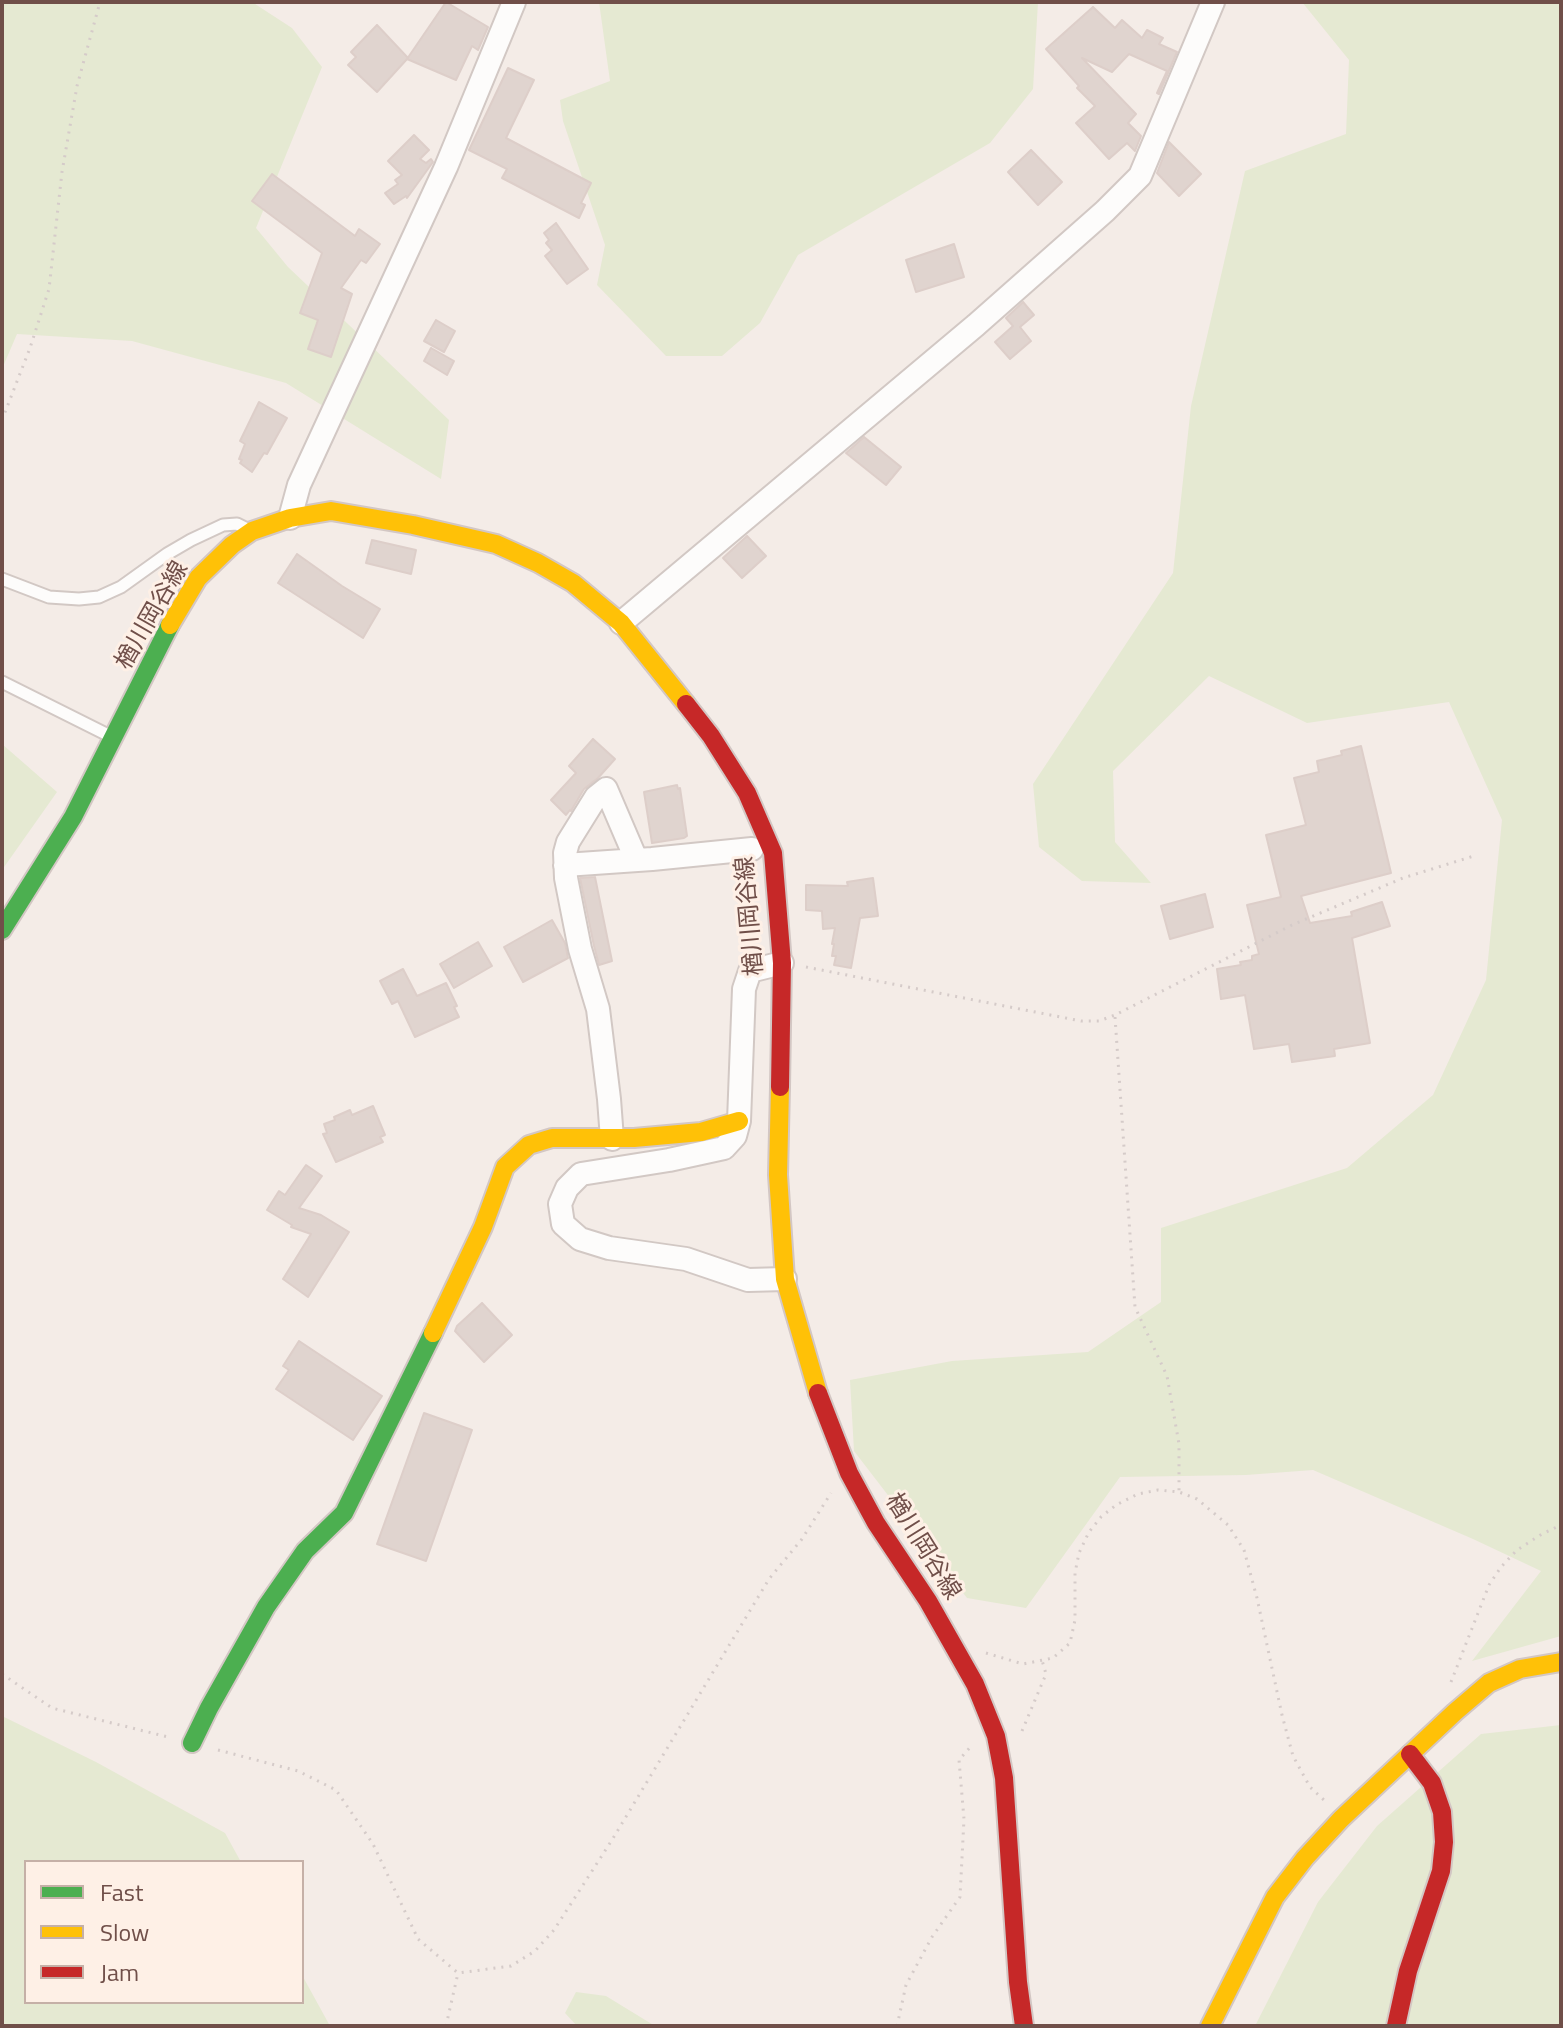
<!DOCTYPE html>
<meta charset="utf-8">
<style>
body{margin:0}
#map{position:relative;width:1563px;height:2028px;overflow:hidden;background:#f4ece7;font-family:"Titillium Web",sans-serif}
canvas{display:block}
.frame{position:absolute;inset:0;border:4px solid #704f49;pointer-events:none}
.legend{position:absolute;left:24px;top:1860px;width:280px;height:144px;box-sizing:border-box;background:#fef0e6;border:2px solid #c5b0a7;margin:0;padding:10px 14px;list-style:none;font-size:24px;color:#704f49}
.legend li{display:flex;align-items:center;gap:16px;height:40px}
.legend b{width:40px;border:2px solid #c5b0a7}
</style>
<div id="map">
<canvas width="1563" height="2028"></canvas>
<div class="frame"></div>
<ul class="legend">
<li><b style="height:10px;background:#4caf50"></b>Fast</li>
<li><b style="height:10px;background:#ffc107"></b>Slow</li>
<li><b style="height:10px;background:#c62828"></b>Jam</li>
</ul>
</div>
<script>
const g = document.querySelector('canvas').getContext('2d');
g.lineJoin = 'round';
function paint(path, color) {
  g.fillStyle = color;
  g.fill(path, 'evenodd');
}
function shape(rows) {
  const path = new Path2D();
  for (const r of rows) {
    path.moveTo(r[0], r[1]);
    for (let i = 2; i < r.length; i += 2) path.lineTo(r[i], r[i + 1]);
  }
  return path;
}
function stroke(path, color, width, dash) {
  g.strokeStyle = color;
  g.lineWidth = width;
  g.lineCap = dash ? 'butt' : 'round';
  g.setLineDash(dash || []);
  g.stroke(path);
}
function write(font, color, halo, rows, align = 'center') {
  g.font = font + ' "Titillium Web","Noto Sans JP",sans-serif';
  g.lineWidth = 6;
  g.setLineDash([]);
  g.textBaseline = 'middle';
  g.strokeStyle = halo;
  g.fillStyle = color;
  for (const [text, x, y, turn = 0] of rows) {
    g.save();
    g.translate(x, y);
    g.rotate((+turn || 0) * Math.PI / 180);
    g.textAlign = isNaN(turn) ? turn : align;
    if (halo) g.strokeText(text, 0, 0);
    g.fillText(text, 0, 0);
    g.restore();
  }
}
const green = shape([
 [2,2,252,2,292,28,322,67,256,228,288,267,449,420,441,479,286,383,132,341,17,334,2,369],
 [599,2,1038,2,1033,89,990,143,798,255,760,323,722,356,666,356,597,285,605,245,563,121,560,100,610,81],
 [1302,2,1561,2,1561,1636,1472,1661,1541,1571,1473,1539,1313,1470,1246,1475,1120,1477,1026,1608,967,1598,854,1451,850,1380,952,1361,1088,1352,1161,1302,1161,1228,1347,1168,1433,1095,1486,980,1502,820,1449,702,1307,723,1209,676,1113,771,1115,842,1151,883,1082,881,1039,847,1033,784,1173,573,1191,406,1245,171,1346,134,1349,60],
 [2,744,57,792,2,870],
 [2,1716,96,1762,225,1833,241,1862,26,1862,26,2002,302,2002,302,1975,330,2026,2,2026],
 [1561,1725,1561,2026,1255,2026,1318,1902,1377,1826,1481,1734],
 [576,1992,606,1996,655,2026,577,2026,565,2013]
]);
const building = shape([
 [446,2,488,27,478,50,472,46,456,80,407,59,446,2],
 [1093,7,1115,28,1122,20,1142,38,1147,30,1163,38,1159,44,1177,52,1159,94,1157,93,1167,71,1129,54,1112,72,1082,58,1136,114,1128,123,1141,136,1135,151,1127,143,1109,159,1076,123,1095,106,1077,88,1079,86,1046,49,1093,7],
 [377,25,408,58,377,92,348,65,356,57,351,52,377,25],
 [508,68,534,80,506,138,591,183,581,203,585,205,579,218,502,178,507,169,469,150,508,68],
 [414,135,429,150,420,159,426,163,431,159,433,162,407,198,406,196,394,204,385,193,398,184,395,180,402,175,388,161,414,135],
 [1169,142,1201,174,1179,196,1157,173,1169,142],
 [1031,150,1062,182,1038,205,1008,172,1031,150],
 [272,174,355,236,359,229,380,244,366,263,361,260,341,288,352,294,331,357,308,349,318,320,300,313,322,253,252,201,272,174],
 [556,223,588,269,567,284,545,256,552,250,546,243,549,240,544,233,556,223],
 [954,244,964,277,916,292,906,260,954,244],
 [1023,302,1034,315,1020,327,1031,341,1010,359,995,342,1013,326,1006,318,1023,302],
 [436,320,455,331,444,352,424,341,436,320],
 [431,348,454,361,447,375,424,361,431,348],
 [259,402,287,418,267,454,264,453,252,472,240,463,242,460,239,459,245,444,240,441,259,402],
 [864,437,901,467,886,485,846,453,864,437],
 [747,536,766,556,742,578,723,558,747,536],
 [372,540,416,550,411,574,366,563,372,540],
 [297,554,342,586,380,609,363,638,278,583,297,554],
 [593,739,615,759,598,778,584,789,571,811,570,810,566,815,551,800,576,773,569,766,593,739],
 [1361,746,1391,873,1301,896,1310,923,1352,916,1351,912,1382,902,1390,926,1352,938,1370,1043,1334,1049,1335,1056,1292,1062,1289,1044,1254,1049,1245,995,1221,999,1217,969,1241,965,1240,962,1252,960,1252,956,1259,954,1247,905,1281,897,1266,835,1306,825,1294,778,1319,772,1317,761,1342,755,1341,751,1361,746],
 [677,785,678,789,680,788,687,836,684,838,652,843,644,792,677,785],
 [595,877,612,961,599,965,594,946,580,878,595,877],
 [873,878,878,916,860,918,851,968,834,965,836,956,832,956,834,944,832,944,835,928,823,929,822,911,806,910,806,885,848,886,847,882,873,878],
 [1205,894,1213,927,1170,939,1161,906,1205,894],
 [552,920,565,943,568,958,523,982,504,947,552,920],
 [478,942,492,966,454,988,440,964,478,942],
 [403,969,417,996,446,983,457,1006,454,1007,459,1017,415,1037,398,1001,392,1004,380,981,403,969],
 [373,1106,385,1135,380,1137,383,1142,336,1162,323,1134,327,1133,324,1124,335,1120,334,1117,350,1110,352,1115,373,1106],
 [306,1165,322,1176,299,1208,321,1215,349,1232,308,1297,283,1279,311,1234,291,1227,292,1225,267,1210,279,1191,285,1195,306,1165],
 [482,1303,512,1335,484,1362,455,1331,457,1326,482,1303],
 [299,1341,382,1396,353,1440,276,1389,289,1370,283,1366,299,1341],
 [424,1413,472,1430,426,1561,377,1544,424,1413]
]);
const path = shape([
 [2,420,30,348,49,289,62,172,77,86,100,2],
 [806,967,1081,1021,1099,1021,1115,1015,1292,925,1403,878,1477,855],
 [1115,1017,1135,1307,1167,1376,1179,1444,1179,1492],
 [986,1653,1023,1664,1053,1658,1070,1643,1075,1620,1075,1573,1079,1553,1089,1532,1101,1517,1116,1505,1138,1494,1158,1490,1179,1492,1197,1499,1228,1525,1244,1550,1257,1598,1282,1715,1293,1756,1310,1787,1325,1801],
 [2,1674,52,1708,168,1737],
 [1451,1682,1489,1585,1501,1567,1517,1550,1542,1534,1561,1525],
 [1022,1731,1046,1674,1042,1660],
 [218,1750,298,1771,336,1790,373,1844,418,1939,458,1973,511,1966,535,1951,554,1930,612,1840,769,1579,802,1539,831,1493],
 [446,2026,458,1973],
 [897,2026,906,1985,932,1937,960,1897,964,1819,959,1760,973,1744]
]);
const lane = shape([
 [2,579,49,597,79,599,99,597,121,587,167,554,191,540,223,525,237,524,245,528],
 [2,682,110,736]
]);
const street = shape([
 [290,518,299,485,446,167,514,2],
 [621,623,976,325,1105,211,1140,176,1213,2],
 [565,865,652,859,752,849],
 [782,963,750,971,744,989,739,1121,735,1136,724,1148,669,1160,581,1174,567,1188,560,1204,563,1224,580,1239,609,1248,686,1259,748,1280,785,1279],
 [612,1139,609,1099,598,1009,580,949,566,878,565,853,568,842,596,797,606,789,636,859]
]);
const fast = shape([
 [2,930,73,817,170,625],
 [192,1743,209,1708,266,1607,305,1551,344,1513,433,1333]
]);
const slow = shape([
 [170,625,198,578,232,545,252,531,290,518,331,511,413,525,496,544,538,563,573,583,621,623,686,704],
 [780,1087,778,1175,785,1279,818,1393],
 [433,1333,483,1227,505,1167,529,1145,552,1138,634,1138,701,1132,739,1121],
 [1210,2026,1275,1897,1305,1858,1341,1819,1455,1712,1489,1683,1520,1669,1561,1662]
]);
const jam = shape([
 [686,704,711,736,747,793,773,853,782,963,780,1087],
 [818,1393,849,1473,876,1523,928,1601,975,1684,996,1736,1004,1778,1018,1982,1024,2026],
 [1396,2026,1408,1971,1441,1871,1444,1842,1442,1812,1432,1783,1410,1754]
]);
const streetNames = [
 ["楢川岡谷線",153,616,-60],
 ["楢川岡谷線",751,916,-95],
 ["楢川岡谷線",922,1547,58]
];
paint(green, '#e5e9d2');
paint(building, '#e0d4cf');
stroke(building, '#ddcec9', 2);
stroke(lane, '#d2c8c4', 15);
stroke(street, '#d2c8c4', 26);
stroke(fast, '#d3c7c4', 22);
stroke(slow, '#d3c7c4', 22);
stroke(jam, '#d3c7c4', 22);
stroke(path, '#d5cbc9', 3, [2, 6]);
stroke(lane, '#fdfcfb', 11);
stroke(street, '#fdfcfb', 22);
stroke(fast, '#4caf50', 18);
stroke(slow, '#ffc107', 18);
stroke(jam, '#c62828', 18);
write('24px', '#704f49', '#fef0e6', streetNames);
</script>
